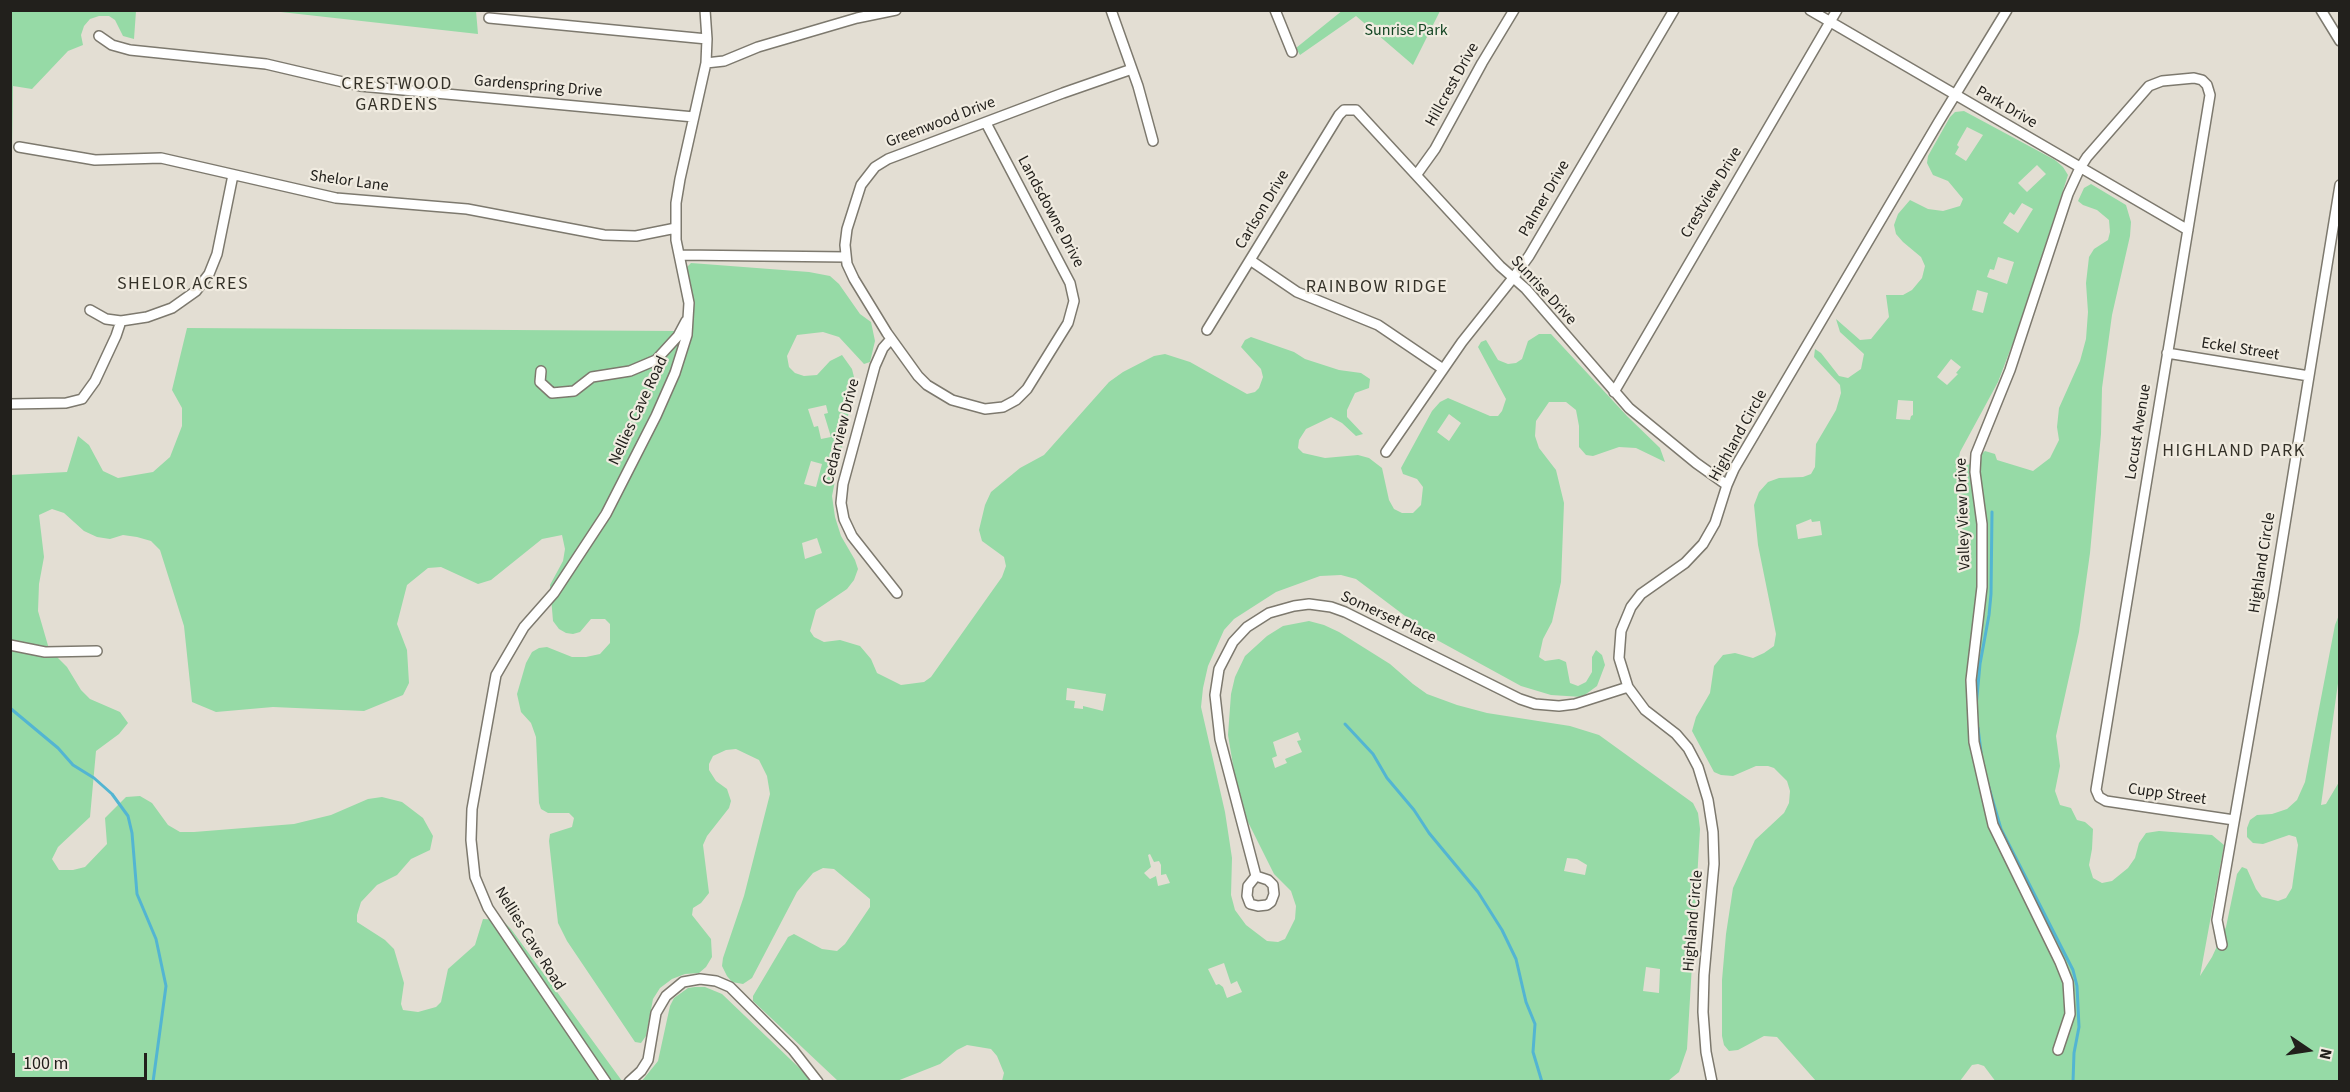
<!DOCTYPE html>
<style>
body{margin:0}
#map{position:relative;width:2350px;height:1092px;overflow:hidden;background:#e3ded3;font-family:"Source Sans 3",sans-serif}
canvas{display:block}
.frame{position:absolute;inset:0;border:12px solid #22201c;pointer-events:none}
.north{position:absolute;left:2278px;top:1020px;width:60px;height:60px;-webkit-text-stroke:4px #f0ebe0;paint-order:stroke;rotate:103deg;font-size:16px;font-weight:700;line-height:24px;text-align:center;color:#22201c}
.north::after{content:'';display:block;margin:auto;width:21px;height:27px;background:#22201c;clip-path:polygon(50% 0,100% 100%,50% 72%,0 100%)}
.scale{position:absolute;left:12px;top:1053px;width:135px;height:27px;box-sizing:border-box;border:3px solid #22201c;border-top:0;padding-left:8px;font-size:18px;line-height:21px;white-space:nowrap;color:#22201c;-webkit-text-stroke:4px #f0ebe0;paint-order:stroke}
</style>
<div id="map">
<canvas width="2350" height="1092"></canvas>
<div class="frame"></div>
<div class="north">N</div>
<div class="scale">100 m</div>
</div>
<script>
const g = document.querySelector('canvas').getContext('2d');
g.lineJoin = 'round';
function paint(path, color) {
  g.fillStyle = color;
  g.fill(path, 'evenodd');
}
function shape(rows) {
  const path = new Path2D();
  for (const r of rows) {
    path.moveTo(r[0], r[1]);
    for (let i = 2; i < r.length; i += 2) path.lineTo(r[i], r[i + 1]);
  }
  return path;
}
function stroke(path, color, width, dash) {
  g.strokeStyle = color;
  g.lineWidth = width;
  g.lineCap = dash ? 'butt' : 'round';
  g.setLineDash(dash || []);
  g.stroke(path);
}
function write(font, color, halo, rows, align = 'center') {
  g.font = font + ' "Source Sans 3",sans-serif';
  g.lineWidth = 4.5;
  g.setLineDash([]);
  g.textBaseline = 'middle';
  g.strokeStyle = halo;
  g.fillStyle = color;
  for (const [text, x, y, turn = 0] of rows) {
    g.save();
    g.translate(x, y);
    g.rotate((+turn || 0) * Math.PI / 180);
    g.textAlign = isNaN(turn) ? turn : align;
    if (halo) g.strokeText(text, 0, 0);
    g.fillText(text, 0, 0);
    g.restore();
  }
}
const green = shape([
 [11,10,136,11,134,39,123,36,115,20,109,16,99,16,90,19,84,26,81,35,83,45,68,51,32,89,13,86,11,217],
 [1343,10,1440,10,1440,11,1413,65,1356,16,1300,55,1296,48],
 [272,11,476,11,478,34],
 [1964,111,2055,160,2063,167,2068,175,2017,332,1998,382,1960,452,1958,461,1968,465,1985,451,1995,454,1997,460,2033,471,2050,458,2059,440,2057,427,2059,408,2080,361,2086,339,2088,312,2086,283,2089,257,2094,249,2108,240,2110,232,2109,220,2097,210,2083,205,2078,201,2084,188,2091,184,2126,205,2131,222,2130,236,2112,315,2102,388,2101,434,2090,553,2079,632,2056,736,2060,766,2055,791,2060,805,2071,808,2077,820,2085,822,2093,829,2092,849,2089,865,2093,878,2102,883,2112,881,2128,868,2135,858,2139,843,2146,833,2159,831,2212,835,2224,845,2200,976,2212,957,2226,927,2237,874,2242,867,2247,869,2256,889,2262,897,2278,901,2286,898,2292,888,2298,845,2296,837,2289,835,2263,844,2253,843,2247,837,2247,828,2250,820,2257,815,2272,814,2287,809,2297,800,2305,782,2335,625,2339,615,2339,676,2321,805,2326,804,2339,782,2339,1081,1996,1082,1984,1066,1978,1064,1972,1065,1960,1081,1816,1081,1777,1037,1764,1036,1738,1050,1729,1051,1724,1045,1722,1036,1722,980,1726,934,1733,888,1755,840,1784,813,1789,803,1790,791,1787,781,1774,768,1768,766,1756,766,1733,776,1721,775,1714,772,1692,731,1696,717,1710,693,1714,666,1723,655,1735,653,1753,658,1764,653,1774,646,1776,634,1758,545,1754,505,1759,492,1768,482,1779,478,1803,477,1811,474,1815,467,1816,444,1836,410,1841,393,1840,385,1814,357,1815,349,1821,353,1839,376,1848,378,1861,369,1864,354,1840,332,1836,319,1860,340,1871,339,1889,317,1886,295,1903,295,1912,290,1922,278,1925,266,1921,257,1903,242,1896,234,1894,225,1898,214,1910,200,1928,209,1943,211,1960,206,1963,199,1948,181,1933,175,1927,163,1928,156,1950,117,1955,112],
 [1967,127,1983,135,1966,161,1955,154,1959,147,1957,145,1959,141],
 [2037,165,2046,174,2027,192,2018,183],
 [2022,203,2033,209,2018,233,2003,223,2010,212,2014,215],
 [1998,257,2014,262,2007,284,1987,277,1990,269,1994,270],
 [1977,290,1988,293,1983,313,1972,310],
 [1951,359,1961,367,1956,373,1958,374,1947,385,1937,377],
 [1898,400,1913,401,1913,415,1911,416,1910,420,1896,419],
 [1811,519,1812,522,1820,521,1822,535,1798,539,1796,525],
 [691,263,809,272,830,276,839,284,860,314,871,322,875,341,870,362,864,364,839,337,823,332,797,335,787,356,789,367,795,373,804,376,817,375,830,361,842,355,852,369,855,381,832,496,835,517,841,536,855,560,858,569,854,580,847,589,816,610,810,631,814,637,824,642,840,640,860,646,871,659,877,673,901,685,924,682,931,677,1002,577,1006,566,1004,557,982,541,979,530,985,505,991,492,1020,468,1044,455,1109,382,1123,372,1154,356,1165,354,1190,362,1247,394,1255,392,1259,388,1263,377,1261,369,1241,347,1245,340,1251,337,1294,352,1305,359,1339,370,1361,373,1370,379,1369,388,1355,393,1347,410,1347,417,1363,434,1356,436,1342,423,1331,417,1306,429,1299,440,1298,448,1303,453,1325,458,1358,455,1369,458,1382,468,1389,500,1394,509,1402,513,1413,513,1421,505,1423,487,1417,479,1403,474,1401,468,1432,411,1440,402,1448,398,1490,416,1498,416,1502,411,1506,399,1478,347,1481,342,1486,340,1498,360,1508,364,1516,363,1522,359,1528,341,1539,334,1551,334,1627,416,1660,448,1665,462,1636,448,1619,447,1593,456,1586,455,1579,447,1579,426,1576,410,1566,402,1549,402,1536,421,1535,436,1539,448,1556,470,1564,503,1561,582,1552,622,1543,639,1539,657,1545,661,1559,659,1566,662,1570,683,1578,686,1586,682,1592,672,1592,657,1596,650,1602,655,1605,665,1597,686,1582,697,1551,695,1521,686,1437,640,1356,579,1341,575,1320,576,1276,592,1234,619,1224,630,1208,666,1203,688,1201,707,1225,812,1232,858,1231,895,1235,910,1246,925,1267,941,1278,942,1285,939,1295,919,1296,906,1291,891,1274,874,1247,820,1234,771,1228,735,1231,694,1235,677,1245,656,1267,636,1283,626,1309,621,1324,625,1339,632,1390,664,1413,684,1427,694,1457,705,1487,713,1570,726,1599,735,1693,803,1698,813,1700,829,1687,1049,1679,1072,1668,1081,1002,1081,1004,1073,997,1056,991,1049,967,1045,957,1050,940,1064,897,1081,838,1081,753,1001,753,996,788,937,794,934,822,949,837,951,845,944,870,907,870,899,834,869,823,868,813,873,797,892,752,978,743,984,732,982,727,976,722,966,723,958,744,896,770,794,767,776,759,760,736,749,726,750,713,756,709,764,709,770,716,781,727,789,731,801,729,808,707,836,703,845,709,893,701,903,693,908,692,915,711,939,712,957,706,967,699,973,685,974,672,979,660,988,653,999,646,1036,641,1043,635,1042,567,941,558,923,549,841,550,834,572,827,574,818,569,813,548,813,541,809,539,803,536,737,531,723,521,712,517,694,526,663,532,652,539,648,547,647,572,657,586,657,600,654,610,643,610,624,605,619,591,619,580,632,573,634,566,633,559,629,553,621,550,585,563,561,565,549,562,535,542,539,491,580,478,584,441,567,428,568,407,585,397,624,407,650,409,683,403,695,364,711,273,707,216,712,192,702,184,626,160,550,151,541,137,537,123,535,110,539,97,537,84,531,64,513,52,509,39,515,44,557,39,584,38,611,49,649,67,667,81,690,90,699,120,712,128,723,119,734,96,751,90,817,58,847,52,859,59,870,73,870,85,867,107,844,105,818,126,797,140,796,152,803,168,825,180,832,194,832,294,824,331,815,368,799,382,797,402,802,423,818,433,836,430,850,411,859,397,875,377,885,361,902,357,915,357,922,385,940,394,949,404,983,401,1004,403,1010,418,1012,436,1007,441,1002,448,969,475,945,483,919,502,920,511,929,622,1081,11,1082,11,475,67,472,78,436,89,445,103,471,118,478,153,472,170,457,182,426,182,408,172,390,187,328,676,331,681,324,684,310,679,275],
 [826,405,828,413,824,414,831,437,821,439,818,426,814,427,808,409],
 [1449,414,1461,423,1449,441,1437,432],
 [811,461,822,464,816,487,804,484],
 [817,538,822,553,805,559,802,543],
 [1067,688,1106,694,1103,711,1083,706,1083,709,1074,708,1075,701,1066,700],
 [1298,732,1301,740,1297,741,1302,752,1285,759,1287,763,1275,768,1272,758,1277,756,1273,742],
 [1150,854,1154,862,1159,861,1161,865,1161,875,1166,874,1170,883,1158,886,1156,876,1150,879,1144,873,1151,867,1148,855],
 [1567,858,1577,859,1587,865,1585,875,1564,871],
 [1224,963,1231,984,1237,981,1242,992,1227,998,1223,987,1219,984,1216,985,1208,969],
 [1646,967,1660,969,1659,993,1643,991],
 [695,987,705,987,722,994,813,1081,641,1082,658,1061,670,1006,674,998,688,988]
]);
const stream = shape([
 [1976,707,1980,664,1989,615,1991,594,1992,512],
 [10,708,58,748,73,765,94,778,112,794,128,816,132,833,137,894,156,939,166,986,153,1082],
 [1345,724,1373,754,1387,778,1414,810,1429,833,1478,892,1502,930,1516,959,1526,1002,1535,1024,1533,1052,1542,1082],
 [1978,728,1981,752],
 [1987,781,2001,829,2073,970,2077,986,2079,1027,2074,1053,2073,1082]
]);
const minor = shape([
 [1111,10,1138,86,1153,141],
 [1275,10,1292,52],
 [1810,10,2188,230],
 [2321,10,2340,41],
 [489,18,707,39],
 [99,36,112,45,130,50,266,64,360,86,694,117],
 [706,63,724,61,758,47,857,18,896,10],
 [986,123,1070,283,1074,301,1068,323,1027,389,1016,400,1003,407,985,409,952,400,927,385,918,376,887,333,854,279,847,264,845,245,847,229,861,185,875,167,888,159,1063,93,1132,69],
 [19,147,95,160,161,158,336,198,467,209,604,235,636,236,676,228],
 [1417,174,1435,149,1482,63,1514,10],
 [679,255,846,257],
 [1250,260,1297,292,1378,325,1443,369],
 [90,310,106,319,121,321,147,317,172,308,196,291,209,274,217,254,233,175],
 [1207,330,1339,115,1344,110,1356,110,1500,266,1526,289,1629,408,1696,463,1727,485],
 [891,339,883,348,875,366,843,484,841,503,844,519,852,536,897,593],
 [2167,353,2309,376],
 [541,371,540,382,552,393,574,391,592,377,630,371,656,360,678,336,686,321],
 [1614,392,1837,10],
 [10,404,66,403,82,399,95,381,116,336,121,321],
 [1386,452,1462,342,1513,278,1529,256,1674,10],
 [10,645,45,652,97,651],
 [1256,876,1268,880,1273,885,1274,894,1271,902,1267,905,1258,906,1250,904,1247,896,1248,886,1256,876,1220,739,1215,695,1219,669,1233,642,1247,627,1269,613,1294,606,1309,604,1331,607,1345,612,1520,699,1535,704,1559,706,1575,704,1628,687],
 [2222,945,2217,920,2273,598,2340,185],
 [2058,1050,2070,1014,2068,982,2060,962,1993,825,1974,742,1971,680,1982,587,1982,524,1975,472,1976,454,2010,370,2068,194,2080,168,2087,157,2149,86,2162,81,2194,78,2202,80,2207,85,2210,95,2096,790,2099,797,2106,801,2234,820],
 [606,1082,488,908,475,877,471,840,472,809,496,675,524,627,554,593,606,514,656,416,675,373,687,335,689,303,676,240,676,203,680,179,706,63,707,39,705,10],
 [629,1082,641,1071,648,1060,656,1013,666,996,683,982,700,979,716,981,730,987,793,1050,818,1082],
 [1712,1082,1706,1052,1703,1012,1704,975,1714,864,1713,832,1708,800,1698,767,1688,748,1676,734,1645,710,1628,687,1619,658,1621,631,1631,607,1641,594,1685,563,1703,544,1715,523,1727,485,1734,469,1938,123,2007,10]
]);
const parkNames = [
 ["Sunrise Park",1406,31]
];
const streetNames = [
 ["Hillcrest Drive",1453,85,-61],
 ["Gardenspring Drive",538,87,5],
 ["Park Drive",2006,108,30],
 ["Greenwood Drive",941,123,-21],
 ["Shelor Lane",349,182,8],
 ["Crestview Drive",1712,193,-59],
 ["Palmer Drive",1545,199,-60],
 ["Carlson Drive",1263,210,-59],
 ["Landsdowne Drive",1050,212,62],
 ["Sunrise Drive",1543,291,47],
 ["Eckel Street",2240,350,9],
 ["Nellies Cave Road",639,411,-65],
 ["Cedarview Drive",842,432,-76],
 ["Locust Avenue",2139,432,-81],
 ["Highland Circle",1739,436,-61],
 ["Valley View Drive",1964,514,-92],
 ["Highland Circle",2263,563,-81],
 ["Somerset Place",1388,618,25],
 ["Cupp Street",2167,795,8],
 ["Highland Circle",1694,921,-85],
 ["Nellies Cave Road",529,939,58]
];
const neighbourhoodNames = [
 ["CRESTWOOD",397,85],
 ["GARDENS",397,106],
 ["SHELOR ACRES",183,285],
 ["RAINBOW RIDGE",1377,288],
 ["HIGHLAND PARK",2234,452]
];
paint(green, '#96daa6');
stroke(stream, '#53b5d2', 3);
stroke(minor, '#7d796e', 12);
stroke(minor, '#fff', 9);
write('16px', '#144624', '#f0ebe0', parkNames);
write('16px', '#22201c', '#f0ebe0', streetNames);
g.letterSpacing = '1.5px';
write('18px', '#343128', '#f0ebe0', neighbourhoodNames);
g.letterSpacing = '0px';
</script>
